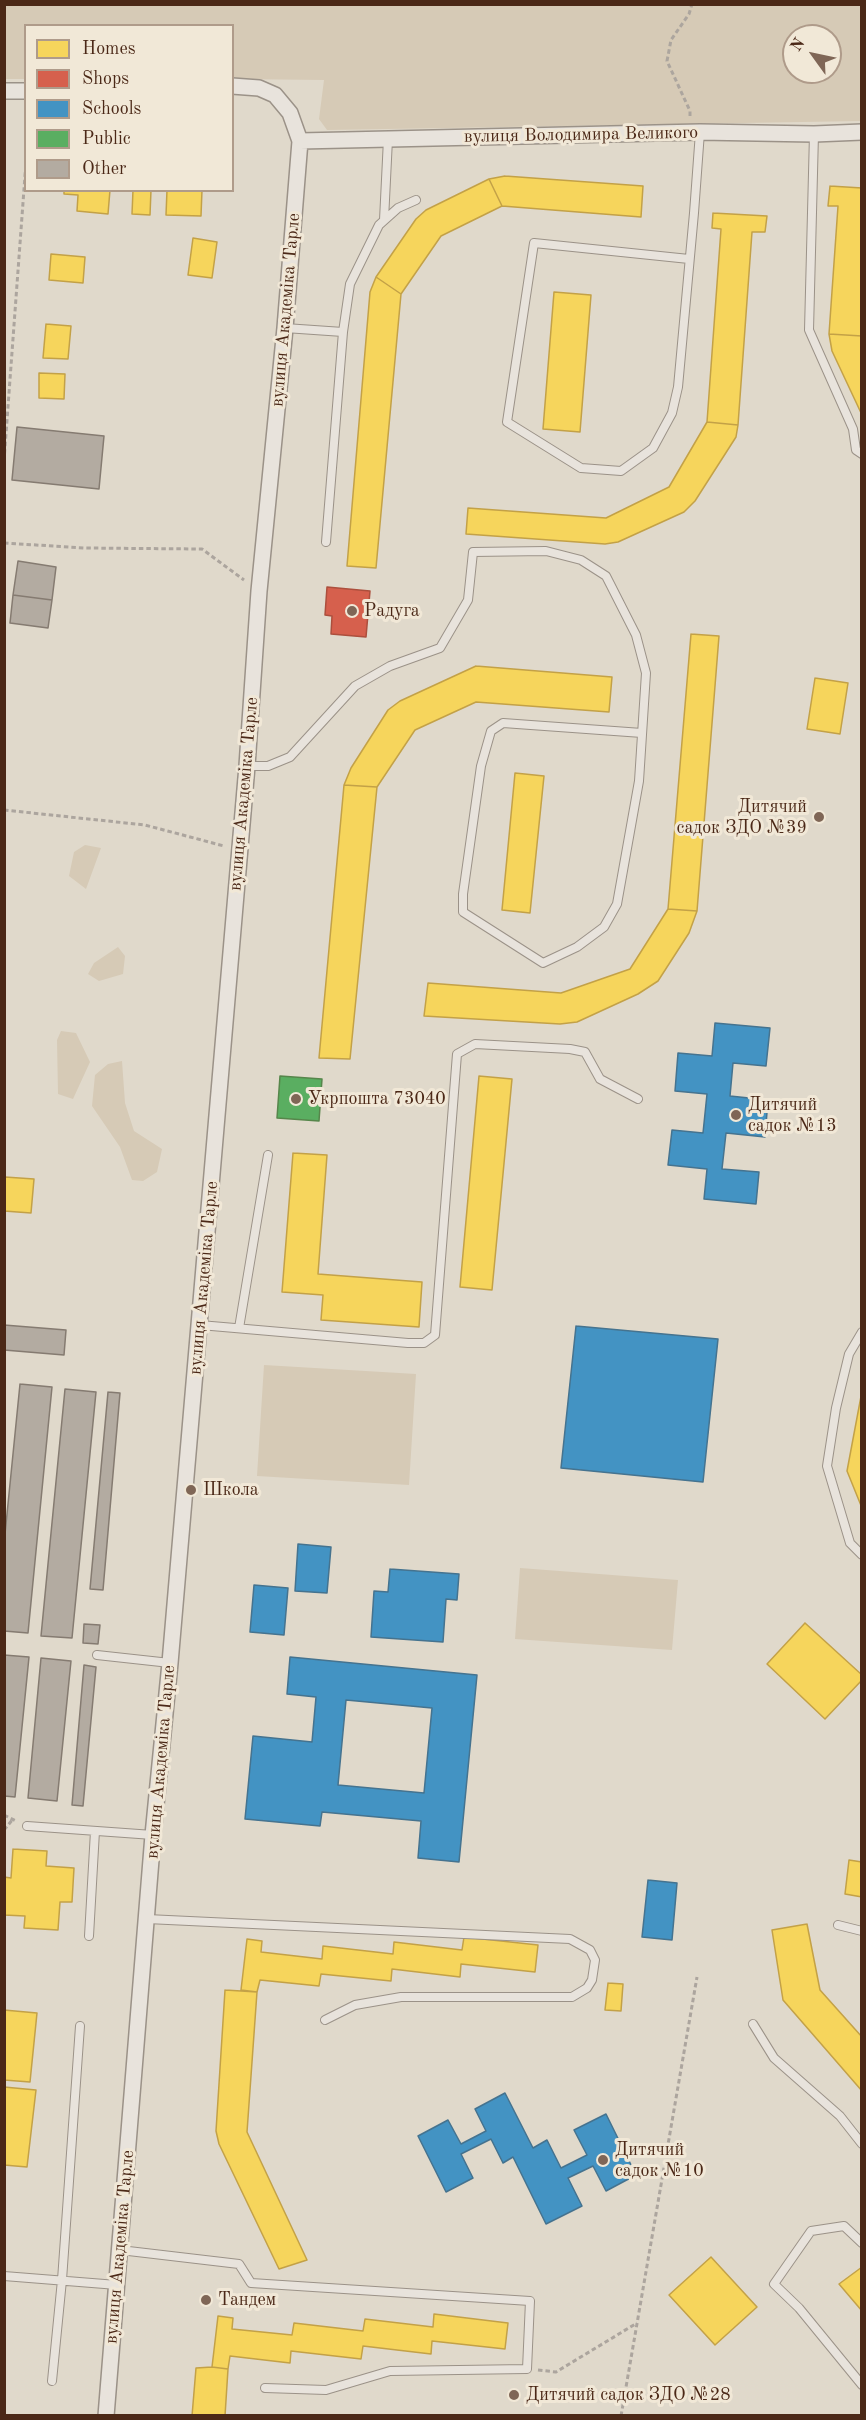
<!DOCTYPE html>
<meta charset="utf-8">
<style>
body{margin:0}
#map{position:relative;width:866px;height:2420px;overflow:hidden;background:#e0d9cb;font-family:"Old Standard TT",serif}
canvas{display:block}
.frame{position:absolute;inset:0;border:6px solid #4b2817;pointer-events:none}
.legend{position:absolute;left:24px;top:24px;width:210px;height:168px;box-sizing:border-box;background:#f1e8d7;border:2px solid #af9b8a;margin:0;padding:8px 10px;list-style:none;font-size:18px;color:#4b2817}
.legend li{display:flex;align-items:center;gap:12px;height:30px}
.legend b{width:30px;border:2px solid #af9b8a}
.north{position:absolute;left:782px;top:24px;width:60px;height:60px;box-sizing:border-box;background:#f1e8d7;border:2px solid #af9b8a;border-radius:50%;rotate:303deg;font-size:16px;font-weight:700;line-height:24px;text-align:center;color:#4b2817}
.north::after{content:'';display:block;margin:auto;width:21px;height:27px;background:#7f6656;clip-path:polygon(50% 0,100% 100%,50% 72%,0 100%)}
</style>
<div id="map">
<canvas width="866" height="2420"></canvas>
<div class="frame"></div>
<ul class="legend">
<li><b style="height:16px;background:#f6d55c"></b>Homes</li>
<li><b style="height:16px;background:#d6604d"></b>Shops</li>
<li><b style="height:16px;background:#4393c3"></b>Schools</li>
<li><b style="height:16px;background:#5aae61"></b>Public</li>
<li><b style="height:16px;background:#b3aba1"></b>Other</li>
</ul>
<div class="north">N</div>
</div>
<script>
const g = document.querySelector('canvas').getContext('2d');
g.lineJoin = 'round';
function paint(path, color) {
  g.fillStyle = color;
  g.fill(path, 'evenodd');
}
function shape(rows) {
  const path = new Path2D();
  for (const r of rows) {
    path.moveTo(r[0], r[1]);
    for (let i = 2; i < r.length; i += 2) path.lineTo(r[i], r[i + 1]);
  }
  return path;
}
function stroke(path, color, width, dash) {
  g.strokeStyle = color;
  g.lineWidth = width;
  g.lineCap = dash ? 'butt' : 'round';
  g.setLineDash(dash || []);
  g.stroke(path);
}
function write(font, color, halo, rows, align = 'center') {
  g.font = font + ' "Old Standard TT",serif';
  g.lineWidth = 6;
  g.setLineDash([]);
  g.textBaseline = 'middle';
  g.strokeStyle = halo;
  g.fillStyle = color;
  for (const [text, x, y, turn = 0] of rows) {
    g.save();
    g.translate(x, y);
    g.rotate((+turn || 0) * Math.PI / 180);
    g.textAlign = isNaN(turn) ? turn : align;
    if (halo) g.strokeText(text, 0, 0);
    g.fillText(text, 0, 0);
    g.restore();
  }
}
const green = shape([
 [4,5,861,5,861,121,327,130,319,119,324,80,233,79,232,26,26,26,25,79,5,79],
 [794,36,830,36,830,72,794,72],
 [85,845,101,848,86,889,69,876,74,852],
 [118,947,125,956,123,974,99,981,88,974,94,963],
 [61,1031,76,1033,90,1062,73,1099,58,1094,57,1040],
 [122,1061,125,1103,134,1131,162,1149,157,1172,143,1181,132,1180,120,1147,92,1106,95,1075,108,1064],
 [264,1365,416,1374,409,1485,257,1476],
 [520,1568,678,1580,672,1650,515,1639]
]);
const homes = shape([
 [505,176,643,186,641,217,502,206,489,179,505,176],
 [489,179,502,206,441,236,401,294,376,277,416,219,426,210,489,179],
 [830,186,862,188,862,336,829,334,838,206,828,206,830,186],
 [64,190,110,190,108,214,77,211,78,195,64,194,64,190],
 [133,190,151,190,150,215,132,214,133,190],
 [167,190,202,190,201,216,166,215,167,190],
 [713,213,767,216,765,232,752,232,738,425,707,422,721,229,712,228,713,213],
 [193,238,217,242,212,278,188,275,193,238],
 [51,254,85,257,83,283,49,280,51,254],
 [376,277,401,294,376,568,347,566,370,292,376,277],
 [554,292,591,295,580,432,543,429,554,292],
 [46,324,71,326,68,359,43,358,46,324],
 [829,334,862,336,862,415,832,351,829,334],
 [39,373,65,374,64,399,39,398,39,373],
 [707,422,738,425,736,437,695,501,684,512,618,542,605,544,466,534,468,508,606,518,669,487,707,422],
 [691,634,719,636,697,911,668,909,691,634],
 [476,666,612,677,609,712,476,702,415,730,377,787,344,785,351,768,388,710,400,701,476,666],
 [815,678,848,683,840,734,807,729,815,678],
 [515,773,544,776,530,913,502,910,515,773],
 [344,785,377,787,350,1059,319,1058,344,785],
 [668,909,697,911,689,933,658,981,638,994,577,1022,560,1024,424,1016,428,983,561,993,630,969,668,909],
 [479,1076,512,1079,492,1290,460,1287,479,1076],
 [293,1153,327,1155,318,1274,422,1282,419,1327,321,1320,323,1295,282,1292,293,1153],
 [5,1177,34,1179,31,1213,4,1211,5,1177],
 [862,1391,862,1508,847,1471,862,1391],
 [805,1623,862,1675,862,1680,825,1719,767,1664,805,1623],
 [13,1849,47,1851,46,1866,74,1868,72,1902,60,1902,58,1930,24,1928,25,1916,4,1915,4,1877,11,1878,13,1849],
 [849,1860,862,1862,862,1897,845,1894,849,1860],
 [807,1924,820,1990,862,2037,862,2091,783,2000,772,1930,807,1924],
 [464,1937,538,1945,535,1972,461,1964,460,1977,392,1969,391,1981,321,1974,319,1986,260,1980,257,1992,241,1990,247,1939,262,1941,261,1952,322,1959,323,1946,393,1954,394,1942,462,1950,464,1937],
 [608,1983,623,1984,621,2011,605,2010,608,1983],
 [225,1990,257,1992,247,2132,307,2260,279,2269,219,2144,216,2131,225,1990],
 [4,2010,37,2013,30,2082,4,2080,4,2010],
 [4,2087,36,2090,27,2167,4,2165,4,2087],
 [711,2257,757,2307,715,2345,669,2295,711,2257],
 [862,2267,862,2311,839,2284,862,2267],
 [434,2314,508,2323,505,2349,432,2341,431,2354,363,2346,361,2359,291,2351,290,2363,230,2356,228,2369,212,2367,218,2316,233,2318,232,2329,292,2335,294,2323,363,2331,365,2319,433,2327,434,2314],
 [212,2367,228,2369,225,2416,192,2416,196,2368,212,2367]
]);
const shops = shape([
 [327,587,370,591,366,637,331,634,332,616,325,615,327,587]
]);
const schools = shape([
 [715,1023,770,1028,766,1066,733,1063,730,1096,768,1100,765,1137,726,1133,722,1169,759,1172,756,1204,704,1199,707,1169,668,1165,672,1130,703,1133,707,1094,675,1091,678,1053,712,1056,715,1023],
 [576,1326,718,1339,703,1482,561,1468,576,1326],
 [298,1544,331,1547,327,1593,295,1591,298,1544],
 [390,1569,459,1574,457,1600,446,1599,443,1642,371,1637,374,1591,388,1592,390,1569],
 [254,1585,288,1588,284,1635,250,1632,254,1585],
 [290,1657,477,1675,459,1862,418,1858,421,1821,322,1812,320,1826,245,1819,253,1736,312,1742,316,1697,287,1694,290,1657],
 [346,1700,432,1708,424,1793,338,1785,346,1700],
 [648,1880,677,1883,672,1940,642,1937,648,1880],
 [505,2093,533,2148,547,2140,561,2168,587,2155,574,2130,606,2114,636,2175,606,2191,593,2166,568,2178,582,2206,546,2224,513,2157,503,2163,491,2139,461,2154,473,2178,446,2192,418,2136,448,2120,461,2144,486,2131,475,2109,505,2093]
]);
const public = shape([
 [280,1076,322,1079,319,1121,277,1118,280,1076]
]);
const building = shape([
 [17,427,104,436,99,489,12,480,17,427],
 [18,561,56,567,52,600,13,595,18,561],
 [13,595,52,600,48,628,10,623,13,595],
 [4,1325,66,1330,64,1355,4,1350,4,1325],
 [20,1384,52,1387,28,1633,4,1631,4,1544,20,1384],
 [65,1389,96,1392,72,1638,41,1636,65,1389],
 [108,1392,120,1393,103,1590,90,1589,108,1392],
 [84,1624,100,1625,98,1644,83,1643,84,1624],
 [4,1655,29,1657,15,1797,4,1796,4,1655],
 [41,1658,71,1661,57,1801,28,1798,41,1658],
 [84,1665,96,1667,83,1806,72,1805,84,1665]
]);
const path = shape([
 [690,116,690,111,667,61,671,40,689,14,692,4],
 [4,461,26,162],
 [4,543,84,548,202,549,244,580],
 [4,810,145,825,224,846],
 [4,1815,16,1821],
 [4,1830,13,1819],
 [538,2370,556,2372,637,2323],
 [621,2416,697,1977]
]);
const service = shape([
 [814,134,809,330,853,429,856,450,862,454],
 [384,220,388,139],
 [689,259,534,243,507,422,581,468,621,471,653,448,672,413,678,387,694,213,700,132],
 [285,328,343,332],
 [326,542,343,332,350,284,379,225,398,208,416,200],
 [247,766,268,766,290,757,355,686,390,666,440,648,468,600,473,552,546,551,581,560,606,576,636,635,646,673,639,781,617,904,604,927,577,947,543,963,463,912,463,894,481,766,491,731,503,723,642,733],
 [200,1325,408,1343,424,1343,435,1335,457,1054,475,1044,570,1049,585,1052,600,1079,638,1099],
 [239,1328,268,1155],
 [862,1332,849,1354,836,1408,827,1466,850,1543,862,1555],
 [97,1655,170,1663],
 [27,1826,153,1835],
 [147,1919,570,1939,590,1950,595,1960,592,1980,587,1988,572,1997,401,1997,355,2005,325,2020],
 [838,1925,862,1931],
 [89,1936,95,1831],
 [753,2024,774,2058,840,2116,862,2144],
 [862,2243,844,2226,811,2231,774,2284,799,2308,862,2385],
 [120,2250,239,2264,251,2283,530,2301,527,2369,390,2371,326,2390,265,2388],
 [4,2276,117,2285],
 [52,2381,62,2280,80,2026]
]);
const minor = shape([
 [4,91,26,91],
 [300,141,700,132,814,134,862,132],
 [106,2416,153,1835,170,1663,247,766,259,591,285,328,300,141,290,113,275,95,259,88,232,86]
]);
const markers = [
 [352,611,6,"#7f6656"],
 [819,817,6,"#7f6656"],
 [296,1099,6,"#7f6656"],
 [736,1115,6,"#7f6656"],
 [191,1490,6,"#7f6656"],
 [603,2160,6,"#7f6656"],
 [206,2300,6,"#7f6656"],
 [514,2395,6,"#7f6656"]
];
const streetNames = [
 ["вулиця Володимира Великого",581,135,-1],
 ["вулиця Академіка Тарле",286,310,-85],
 ["вулиця Академіка Тарле",244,794,-85],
 ["вулиця Академіка Тарле",204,1278,-85],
 ["вулиця Академіка Тарле",161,1762,-85],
 ["вулиця Академіка Тарле",120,2247,-85]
];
const poiNames = [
 ["Радуга",364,611],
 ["Дитячий",807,807,"right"],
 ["садок ЗДО №39",807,828,"right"],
 ["Укрпошта 73040",308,1099],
 ["Дитячий",748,1105],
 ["садок №13",748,1126],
 ["Школа",203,1490],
 ["Дитячий",615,2150],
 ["садок №10",615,2171],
 ["Тандем",218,2300],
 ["Дитячий садок ЗДО №28",526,2395]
];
paint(green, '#d6cab6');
paint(homes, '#f6d55c');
stroke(homes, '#c3a147', 1.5);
paint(shops, '#d6604d');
stroke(shops, '#ac4f3d', 1.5);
paint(schools, '#4393c3');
stroke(schools, '#45738f', 1.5);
paint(public, '#5aae61');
stroke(public, '#56864b', 1.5);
paint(building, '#b3aba1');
stroke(building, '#857b71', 1.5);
stroke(service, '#9b9288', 10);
stroke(minor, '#9b9288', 18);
stroke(path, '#aca59e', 3, [4.5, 3]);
stroke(service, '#e8e3dc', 8);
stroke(minor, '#e8e3dc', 15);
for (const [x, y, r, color] of markers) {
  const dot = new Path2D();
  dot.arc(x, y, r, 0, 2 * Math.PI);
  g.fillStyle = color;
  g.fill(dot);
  stroke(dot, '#f1e8d7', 2);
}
write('18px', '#4b2817', '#f1e8d7', streetNames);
write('18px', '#4b2817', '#f1e8d7', poiNames, 'left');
</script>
